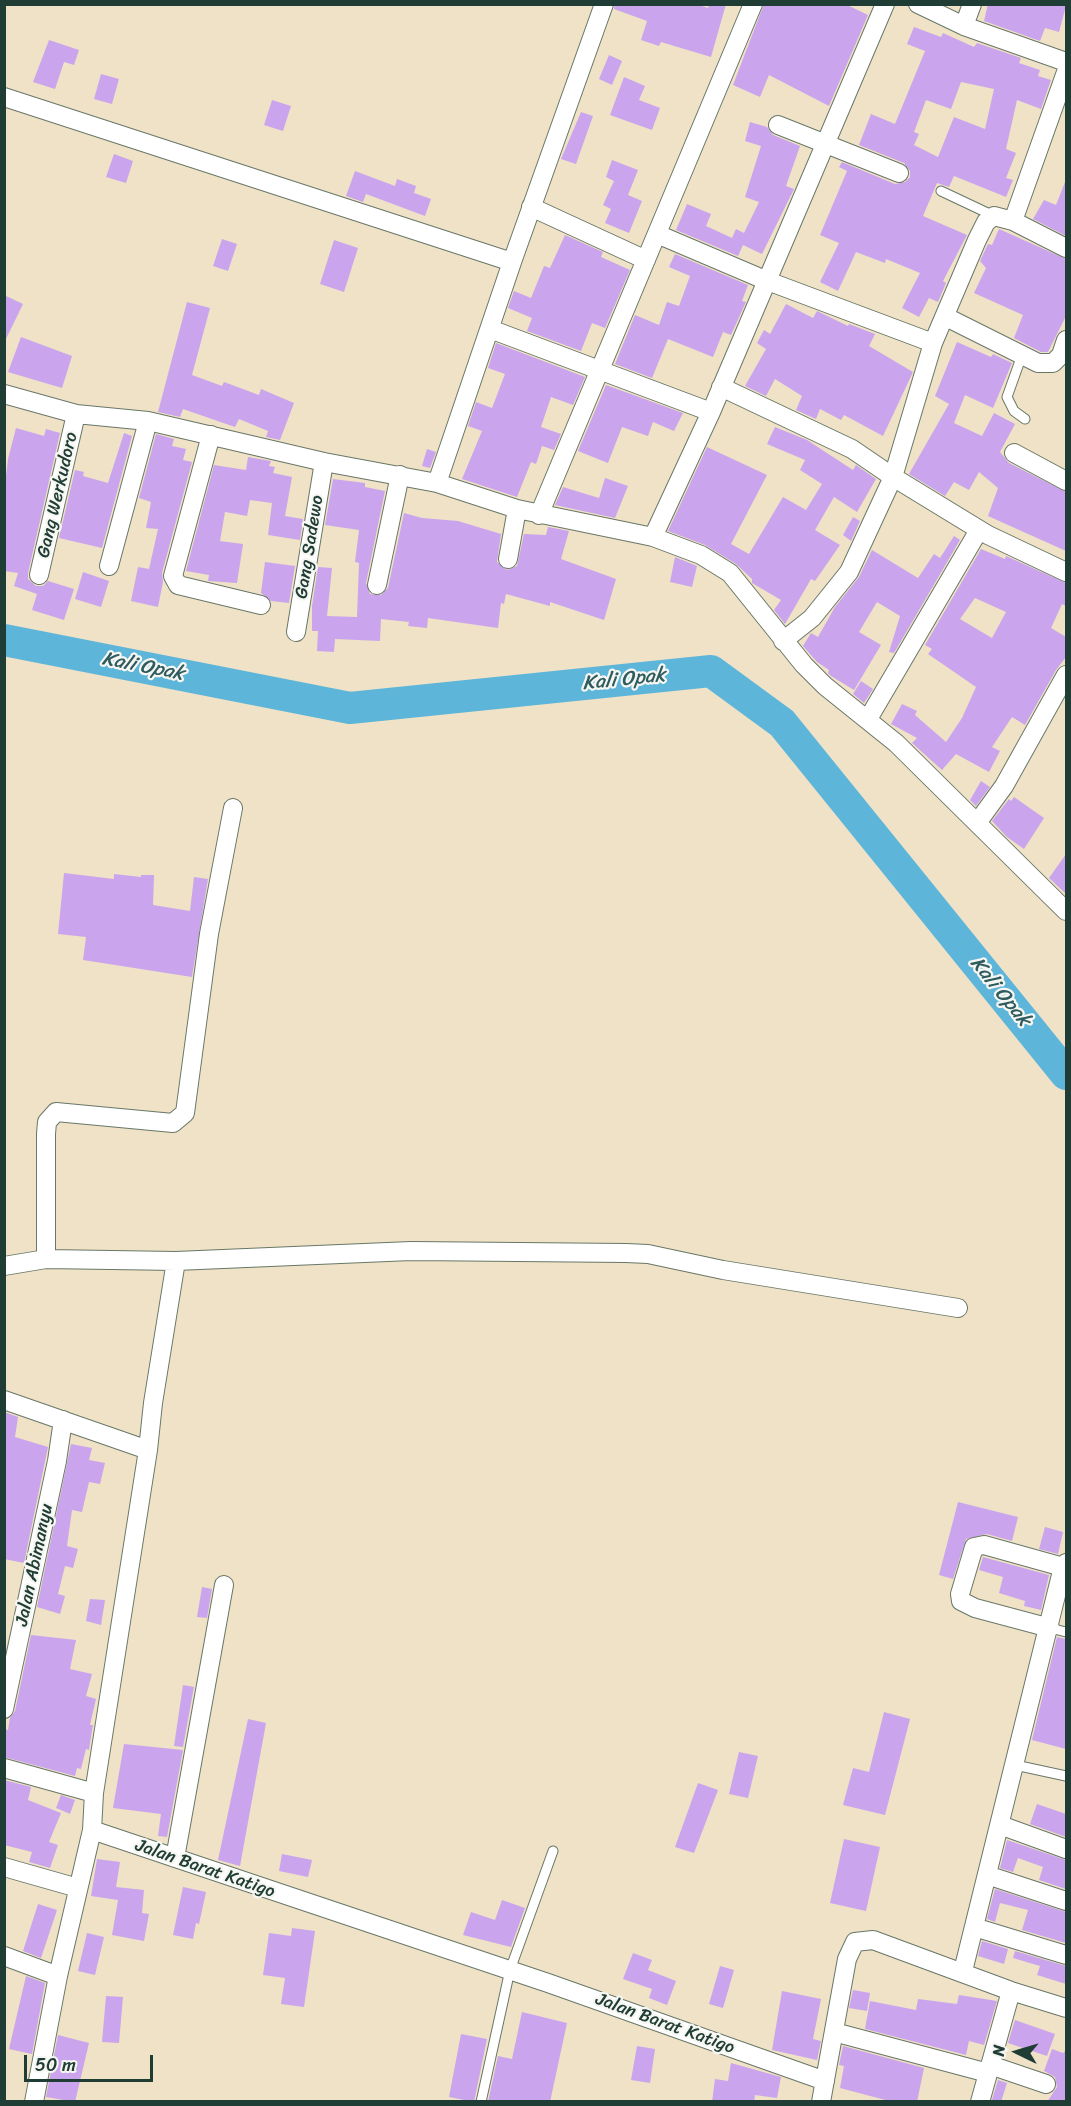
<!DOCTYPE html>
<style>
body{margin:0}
#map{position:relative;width:1071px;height:2106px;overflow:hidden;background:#efe2c6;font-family:Sriracha,sans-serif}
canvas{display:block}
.frame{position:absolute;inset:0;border:6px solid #1f3d34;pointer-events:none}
.north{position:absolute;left:987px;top:2022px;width:60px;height:60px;-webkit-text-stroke:4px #f6f6f2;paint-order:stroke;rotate:275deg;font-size:16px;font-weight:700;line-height:24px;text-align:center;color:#1f3d34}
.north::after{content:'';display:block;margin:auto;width:21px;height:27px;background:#1f3d34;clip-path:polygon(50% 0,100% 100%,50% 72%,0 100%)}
.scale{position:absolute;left:24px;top:2055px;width:129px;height:27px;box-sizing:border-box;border:3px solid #1f3d34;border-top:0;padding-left:8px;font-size:18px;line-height:21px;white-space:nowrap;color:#1f3d34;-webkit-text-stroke:4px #f6f6f2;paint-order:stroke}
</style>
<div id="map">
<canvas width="1071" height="2106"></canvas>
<div class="frame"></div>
<div class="north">N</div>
<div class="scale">50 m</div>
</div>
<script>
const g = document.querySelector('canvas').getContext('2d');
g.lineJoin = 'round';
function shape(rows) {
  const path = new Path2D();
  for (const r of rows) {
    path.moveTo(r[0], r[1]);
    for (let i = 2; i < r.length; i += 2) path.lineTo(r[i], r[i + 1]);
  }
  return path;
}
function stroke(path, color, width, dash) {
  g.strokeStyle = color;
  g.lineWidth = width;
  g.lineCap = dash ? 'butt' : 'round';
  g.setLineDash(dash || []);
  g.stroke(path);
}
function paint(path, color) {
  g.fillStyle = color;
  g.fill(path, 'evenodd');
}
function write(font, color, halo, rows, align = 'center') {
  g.font = font + ' Sriracha,sans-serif';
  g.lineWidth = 4.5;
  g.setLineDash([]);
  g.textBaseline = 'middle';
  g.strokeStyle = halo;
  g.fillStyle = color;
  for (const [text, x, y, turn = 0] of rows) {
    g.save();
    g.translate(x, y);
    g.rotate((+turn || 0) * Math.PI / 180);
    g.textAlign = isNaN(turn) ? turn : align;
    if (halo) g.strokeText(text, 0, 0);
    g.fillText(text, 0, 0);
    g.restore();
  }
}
const river = shape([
 [4,640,350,708,711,671,782,723,1066,1074]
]);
const building = shape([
 [615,4,696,4,708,8,709,4,726,4,711,57,661,42,659,46,641,40,647,21,614,9],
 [764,4,845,4,868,15,829,106,769,75,760,97,733,85],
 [988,4,1066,4,1066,6,1059,32,1045,28,1040,41,984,21],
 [914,27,941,37,943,33,974,47,977,43,1021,58,1019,63,1040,70,1038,76,1051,80,1041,109,1017,100,1006,149,1016,153,1006,178,1013,180,1006,197,954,176,949,187,937,183,923,216,967,235,943,281,946,283,938,302,929,298,919,317,902,308,920,273,886,259,885,263,856,252,838,291,820,282,839,243,820,235,847,171,839,167,842,162,895,184,905,182,910,177,910,171,904,163,859,145,871,114,895,124,925,51,907,44],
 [961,82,994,89,985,129,954,117,938,157,914,145,919,134,914,132,926,100,951,109],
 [49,40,79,50,74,65,64,62,55,89,33,82],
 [609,55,622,61,612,85,599,79],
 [101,74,119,79,112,104,94,99],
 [624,77,645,86,639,100,660,108,652,130,610,115],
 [272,100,291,106,283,131,264,125],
 [581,112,593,116,576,164,561,159],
 [750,122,767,127,773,135,800,146,786,186,794,189,762,254,743,245,738,256,676,230,687,204,711,214,706,226,732,238,736,229,744,233,759,202,745,197,761,146,745,141],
 [114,154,133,161,126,183,106,177],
 [612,160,638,170,628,195,642,201,629,233,605,223,611,209,603,205,614,181,606,177],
 [355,171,395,186,397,179,416,186,414,193,431,199,425,216,366,194,363,202,346,196],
 [1065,182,1066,182,1066,236,1033,219,1044,200,1056,205],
 [999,229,1066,259,1066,316,1048,352,1041,352,1014,338,1023,315,974,293,986,268,980,261,988,244,992,245],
 [565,235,603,252,601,257,630,270,605,328,592,323,581,351,527,331,532,318,508,308,514,291,531,298,544,266,550,268],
 [222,239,237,244,228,271,213,266],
 [334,240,358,248,344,292,320,284],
 [675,254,748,285,742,301,746,302,731,335,723,332,713,357,668,339,652,378,615,364,635,315,659,325,667,302,679,306,690,276,669,267],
 [4,295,23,304,4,343],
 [187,302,210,308,192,375,222,386,224,382,259,395,261,389,294,403,280,440,266,437,268,431,239,419,235,427,183,409,180,417,158,412],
 [786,304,813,318,817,311,848,326,849,324,875,334,869,346,913,372,883,436,844,415,841,420,820,409,816,419,796,410,802,396,775,379,766,396,745,386,766,349,757,343,764,330,770,334],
 [21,337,72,356,62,388,8,372],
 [957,342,991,357,993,354,1012,363,993,408,965,395,954,423,982,436,994,413,1015,424,1000,452,1009,463,1066,492,1066,551,988,516,998,488,979,472,969,490,954,482,945,496,909,474,949,404,935,396],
 [496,343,585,377,573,405,551,397,541,427,561,434,554,450,542,446,536,464,531,462,517,497,462,479,482,431,468,426,476,402,492,408,505,374,488,368],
 [606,385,683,413,674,431,653,422,648,436,622,427,608,463,578,451],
 [775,427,807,440,853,470,856,465,876,479,857,512,834,497,815,530,840,545,815,581,811,579,785,624,774,610,781,600,752,583,752,579,736,564,705,545,668,531,707,447,767,475,731,544,749,554,783,497,806,510,822,484,800,470,805,460,767,444],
 [16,428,44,436,46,429,60,433,28,573,28,579,36,586,43,586,48,581,74,589,64,620,32,610,37,594,14,586,18,573,4,571,4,493,8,459],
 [124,433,132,436,102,548,59,538,75,470,84,472,83,476,108,483],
 [156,434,174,439,172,446,186,449,183,460,192,462,162,573,163,582,158,607,131,601,138,567,149,569,158,529,146,528,151,502,139,498],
 [427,449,436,452,430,468,422,466],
 [248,457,271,461,269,466,275,467,273,473,292,477,285,516,303,519,300,540,268,535,272,503,250,500,247,516,225,512,220,541,243,544,237,583,208,581,209,575,186,571,214,465,246,470],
 [605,478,628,486,615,518,555,505,563,487,599,498],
 [333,479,365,483,365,487,385,491,366,583,370,594,381,595,388,588,404,513,422,518,458,521,501,534,497,562,507,570,517,566,524,534,546,535,548,527,569,531,561,559,616,579,604,620,550,602,550,606,506,594,504,604,501,603,498,628,428,618,427,628,408,626,409,622,381,619,380,641,335,639,334,652,317,651,318,631,312,631,312,606,318,567,332,568,327,616,357,617,359,563,355,562,359,530,325,525],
 [853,517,860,521,851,541,843,535],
 [954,536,960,540,894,653,889,652,900,616,877,602,859,632,881,645,854,690,831,676,828,673,829,670,817,662,803,646,811,633,818,637,835,607,859,577,872,550,918,578,934,554,940,558],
 [981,549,1005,559,1006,556,1066,583,1066,606,1062,604,1051,628,1066,637,1066,657,1056,670,1025,725,1012,717,992,747,1000,751,989,772,956,754,942,770,912,743,917,738,891,724,902,704,917,711,915,715,946,742,962,718,976,687,928,654,932,649,925,645],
 [975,598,1006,612,992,638,960,619],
 [675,557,697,566,692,587,670,582],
 [265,562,295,566,289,603,271,601,261,593],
 [83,572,109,581,101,607,75,599],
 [861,681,873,689,864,703,853,694],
 [981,781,990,787,976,806,970,800],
 [1014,797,1044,818,1024,849,1007,837,992,821,1009,799,1011,801],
 [1066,854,1066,894,1049,878],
 [64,873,114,879,114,874,141,877,141,875,154,875,153,905,190,911,194,877,208,879,192,977,83,960,86,937,58,934],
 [4,1412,18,1417,15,1437,48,1447,24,1563,4,1559],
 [71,1444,92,1448,89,1460,105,1463,100,1484,89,1482,82,1512,72,1510,67,1546,78,1549,73,1568,65,1566,58,1594,65,1596,60,1614,37,1607],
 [958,1502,1018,1517,1012,1541,987,1534,966,1539,953,1579,939,1575],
 [1045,1527,1063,1532,1058,1554,1039,1549],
 [983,1557,1049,1575,1041,1610,1024,1606,1025,1601,999,1593,1003,1577,979,1570],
 [202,1587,212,1589,207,1618,197,1617],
 [90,1599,105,1600,101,1625,86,1621],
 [31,1635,76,1640,70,1669,92,1674,86,1696,96,1699,90,1725,93,1725,90,1743,89,1750,86,1749,81,1769,77,1768,75,1776,4,1757,4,1729,8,1730,10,1718,15,1711],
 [1057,1637,1066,1639,1066,1749,1032,1740],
 [183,1685,194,1687,183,1747,174,1746],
 [884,1712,910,1719,885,1815,843,1805,853,1768,869,1772],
 [248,1719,266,1723,240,1866,218,1860],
 [124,1744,183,1750,167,1837,158,1836,161,1814,113,1808],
 [739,1752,758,1756,748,1798,729,1794],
 [4,1780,31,1787,28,1800,61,1813,49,1842,58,1845,50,1868,29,1862,32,1852,4,1845],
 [698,1783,718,1790,694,1853,675,1847],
 [61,1795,75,1800,70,1814,56,1808],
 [1037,1804,1066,1814,1066,1837,1030,1824],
 [844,1839,880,1847,866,1911,830,1903],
 [1007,1840,1066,1860,1066,1889,1039,1880,1043,1867,1018,1858,1013,1872,1000,1868],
 [282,1854,312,1860,308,1877,279,1871],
 [97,1859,120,1862,116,1887,144,1890,142,1913,149,1914,144,1941,112,1935,118,1900,91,1896],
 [183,1887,206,1892,199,1924,196,1923,193,1939,173,1935],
 [995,1889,1066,1912,1066,1943,1022,1930,1028,1910,1000,1903,995,1922,987,1919],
 [502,1900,525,1908,511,1947,463,1935,471,1912,495,1920],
 [38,1904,57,1910,41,1958,23,1951],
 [292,1928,315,1931,304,2007,281,2004,285,1978,263,1975,269,1933,291,1936],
 [87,1933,104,1937,95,1975,78,1971],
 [982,1941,1008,1949,1004,1964,978,1956],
 [1015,1951,1066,1966,1066,1984,1037,1975,1040,1966,1013,1958],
 [633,1953,652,1960,648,1970,676,1981,667,2005,649,1998,652,1989,623,1979],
 [720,1966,734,1970,723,2008,709,2004],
 [26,1976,45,1983,32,2054,9,2049],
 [853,1990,870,1993,867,2011,849,2008],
 [782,1991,821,1999,813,2039,821,2041,817,2060,772,2050],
 [959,1995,997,2001,984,2045,969,2041,966,2055,865,2029,870,2001,916,2010,918,1999,957,2004],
 [106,1996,123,1997,119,2043,102,2042],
 [522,2012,567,2023,550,2102,488,2102,498,2056,512,2059],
 [1015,2020,1055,2034,1047,2056,1008,2043],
 [461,2034,487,2039,474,2102,449,2097],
 [58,2035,89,2043,75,2102,46,2097],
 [637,2046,655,2049,650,2083,631,2080],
 [843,2046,924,2068,917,2102,893,2102,840,2088,844,2066,839,2065],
 [1052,2049,1063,2053,1066,2050,1066,2102,1047,2102,1057,2087,1055,2077,1044,2071],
 [731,2063,781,2077,777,2098,755,2095,754,2102,712,2102,715,2079,728,2081],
 [998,2080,1007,2083,1001,2102,992,2100]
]);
const service = shape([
 [941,191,994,216],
 [1022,355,1007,397,1014,411,1025,419],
 [1050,1628,1066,1632],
 [1015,1765,1066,1776],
 [481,2102,510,1970,553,1851]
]);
const minor = shape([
 [918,4,964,26,1066,62],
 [964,26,972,4],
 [1066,72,1013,221,994,216,986,222,977,240,933,343,893,477,988,535,1066,572],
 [4,97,512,262,437,483],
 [778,125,899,173],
 [531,207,646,260],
 [1013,221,1066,248],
 [657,234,765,280,933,343],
 [512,262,604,4],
 [946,317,1038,363,1053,363,1061,355,1066,340],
 [490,329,711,412],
 [721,387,852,449,893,477,849,572,812,618,783,641],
 [4,394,76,414,148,421,324,462,437,483,517,509,653,537,701,555,730,573,804,665,825,686,896,743,1066,911],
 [211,435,173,576,178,585,261,605],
 [1014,453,1066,481],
 [539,515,753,4],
 [653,537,711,412,885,4],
 [508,559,517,509],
 [109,566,148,421],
 [39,575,76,414],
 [377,585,400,475],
 [296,632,324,462],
 [868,719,979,530],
 [977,823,1004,786,1066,675],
 [46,1259,46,1134,47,1122,56,1112,173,1123,185,1113,209,934,233,808],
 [4,1266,46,1259,176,1261,411,1251,626,1253,648,1254,723,1270,958,1308],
 [4,1400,148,1450,94,1793,92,1830,548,1983,825,2081],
 [148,1450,153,1403,176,1261],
 [1050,1628,975,1608,961,1601,960,1594,974,1547,984,1545,1063,1567,1066,1563],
 [4,1709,57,1461,63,1420],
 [4,1768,94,1793],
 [1000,1825,1066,1849],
 [175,1858,224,1585],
 [4,1867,78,1888],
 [987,1875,1066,1901],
 [974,1927,1066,1955],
 [4,1956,58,1976],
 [963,1971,1063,1567],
 [834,2032,988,2073],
 [990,2065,1046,2084],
 [34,2102,58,1976,92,1830],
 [821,2102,847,1959,855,1942,873,1940,1011,1991,1066,2008],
 [980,2102,1011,1991]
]);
const streetNames = [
 ["Gang Werkudoro",58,495,-77],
 ["Gang Sadewo",310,547,-81],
 ["Jalan Abimanyu",35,1565,-78],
 ["Jalan Barat Katigo",205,1869,19],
 ["Jalan Barat Katigo",665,2024,20]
];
const waterNames = [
 ["Kali Opak",143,667,11],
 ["Kali Opak",624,680,-6],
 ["Kali Opak",1000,992,51]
];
stroke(river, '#5db5da', 32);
paint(building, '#caa5ed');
stroke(service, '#687767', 11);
stroke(minor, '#687767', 20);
stroke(service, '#fff', 9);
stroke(minor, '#fff', 18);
write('18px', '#1f3d34', '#f6f6f2', streetNames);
write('italic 20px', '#2e5b5e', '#f6f6f2', waterNames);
</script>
